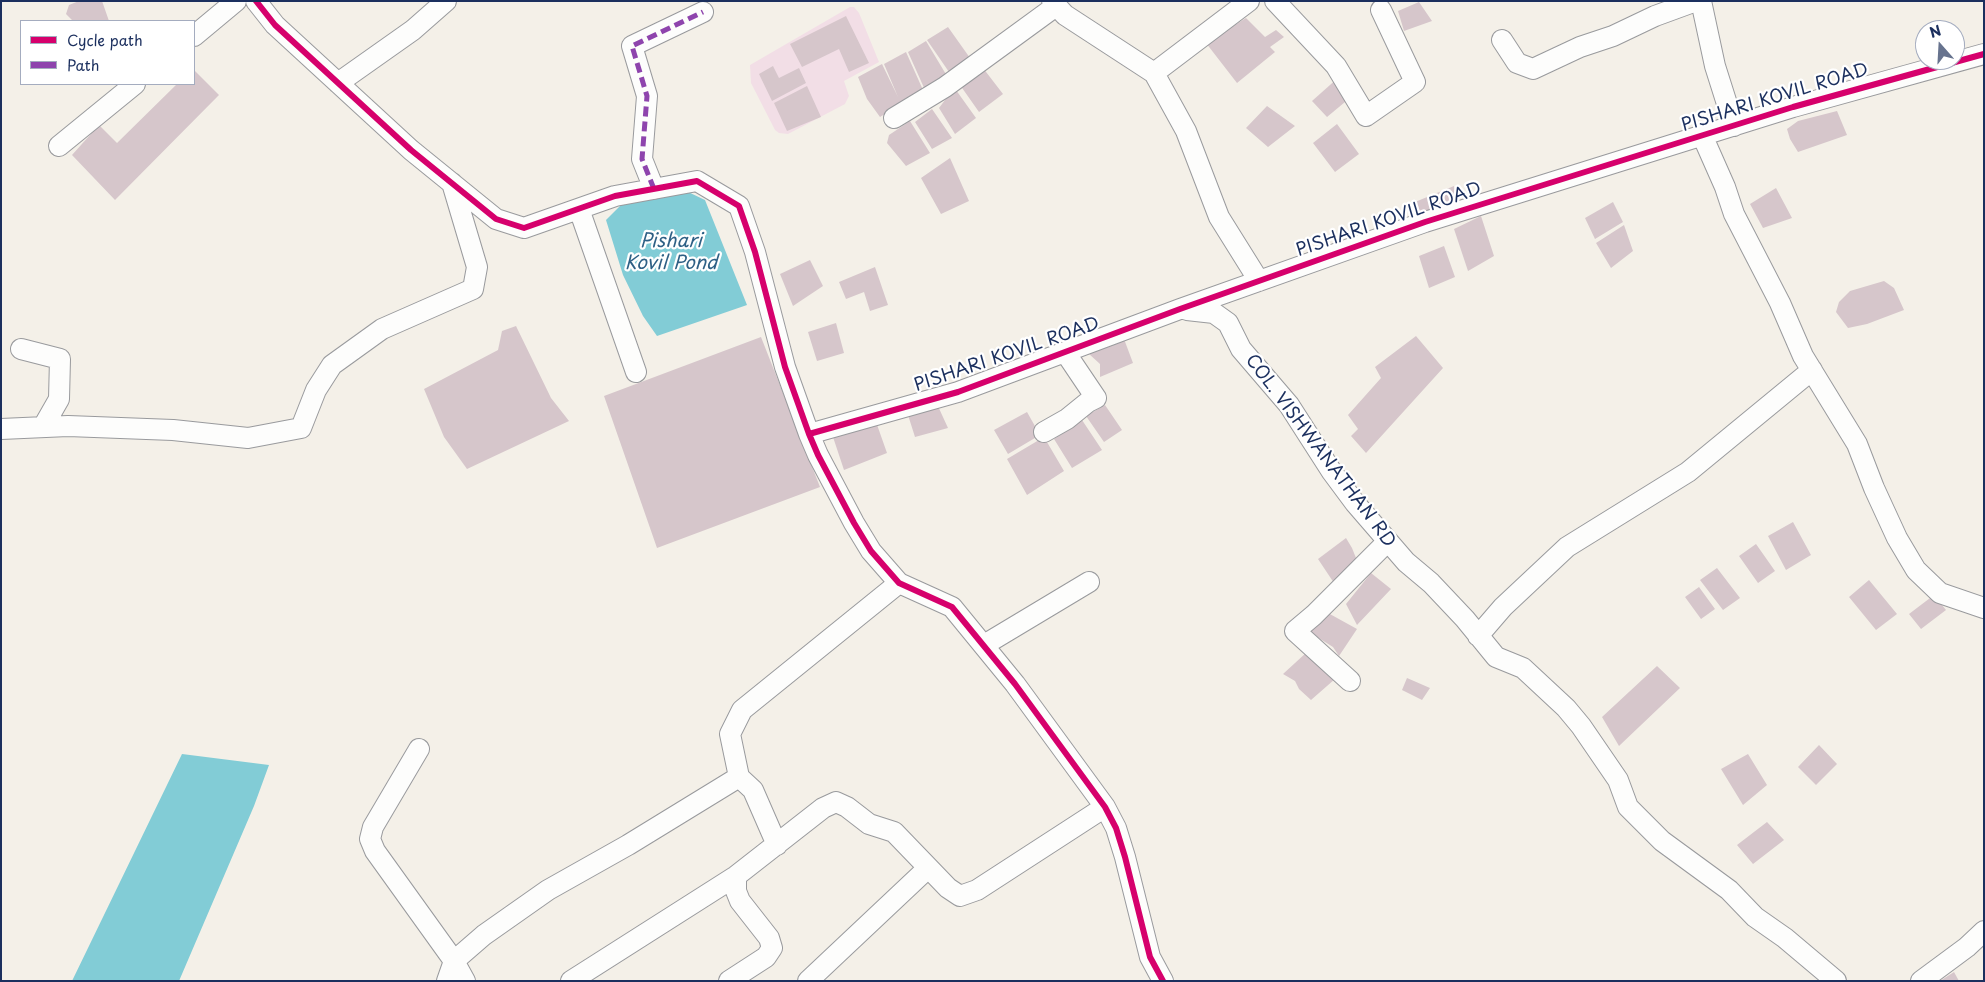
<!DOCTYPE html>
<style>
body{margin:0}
#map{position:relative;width:1985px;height:982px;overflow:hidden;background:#f4f0e8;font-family:"Playpen Sans",sans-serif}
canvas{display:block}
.frame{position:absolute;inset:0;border:2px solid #1b2f5e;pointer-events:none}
.legend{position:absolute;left:20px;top:20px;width:175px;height:65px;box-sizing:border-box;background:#fff;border:1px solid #a4acbf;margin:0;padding:6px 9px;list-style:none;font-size:15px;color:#1b2f5e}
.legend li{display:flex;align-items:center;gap:10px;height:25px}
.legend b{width:25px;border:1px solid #a4acbf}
.north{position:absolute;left:1915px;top:20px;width:50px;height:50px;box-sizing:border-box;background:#fff;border:1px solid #a4acbf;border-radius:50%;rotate:341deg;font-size:14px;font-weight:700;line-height:20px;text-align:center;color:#1b2f5e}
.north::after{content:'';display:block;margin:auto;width:18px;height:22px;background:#67738e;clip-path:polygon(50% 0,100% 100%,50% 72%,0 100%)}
</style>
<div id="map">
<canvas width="1985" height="982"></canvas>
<div class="frame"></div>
<ul class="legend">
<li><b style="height:6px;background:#d6006c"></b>Cycle path</li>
<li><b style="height:6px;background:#8e44ad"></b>Path</li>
</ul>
<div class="north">N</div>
</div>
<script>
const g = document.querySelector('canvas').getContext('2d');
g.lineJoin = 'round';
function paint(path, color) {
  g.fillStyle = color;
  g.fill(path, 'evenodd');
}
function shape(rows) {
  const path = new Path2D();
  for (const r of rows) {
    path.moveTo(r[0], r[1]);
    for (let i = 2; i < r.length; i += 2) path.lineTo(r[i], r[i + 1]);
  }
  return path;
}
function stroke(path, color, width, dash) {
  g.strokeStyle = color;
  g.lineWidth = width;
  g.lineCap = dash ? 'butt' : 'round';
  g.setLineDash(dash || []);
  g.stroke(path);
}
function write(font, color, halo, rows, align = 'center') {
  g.font = font + ' "Playpen Sans",sans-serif';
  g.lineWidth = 4.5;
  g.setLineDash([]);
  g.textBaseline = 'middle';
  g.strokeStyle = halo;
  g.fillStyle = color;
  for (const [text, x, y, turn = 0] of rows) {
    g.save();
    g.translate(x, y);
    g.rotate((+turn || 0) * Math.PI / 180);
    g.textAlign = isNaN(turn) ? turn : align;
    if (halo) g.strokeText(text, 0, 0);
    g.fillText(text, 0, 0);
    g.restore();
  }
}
const built = shape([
 [850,7,854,7,859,13,879,62,844,81,849,96,845,104,788,134,779,133,775,130,751,83,750,65]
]);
const water = shape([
 [686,191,705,200,747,305,657,336,643,316,623,275,606,220,622,204],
 [182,754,269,765,254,806,179,981,72,981]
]);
const building = shape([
 [79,1,102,1,109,21,73,21,66,14,69,5],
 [1419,2,1432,21,1404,31,1398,11],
 [846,16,869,63,849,72,839,49,802,67,790,44],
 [1246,18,1265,37,1276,30,1284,37,1270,47,1275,52,1237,83,1206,43],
 [948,27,970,58,949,72,927,40],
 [926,41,947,76,925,90,908,52],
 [906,52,923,90,880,117,867,99,858,77,882,64,898,97,884,64],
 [773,66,779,78,799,68,806,83,772,101,759,74],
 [983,68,1003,94,979,112,960,85],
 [194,70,219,95,115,200,72,155,99,125,117,143,177,84,194,84],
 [1339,77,1351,97,1327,117,1312,101],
 [807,86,821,117,787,131,774,103],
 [956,90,976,118,955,134,939,108,948,96],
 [1267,106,1295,126,1268,147,1246,128],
 [932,109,952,138,932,149,915,122],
 [1837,111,1847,135,1798,152,1790,139,1787,129,1798,121],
 [910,121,930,153,906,166,887,143,889,135],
 [1337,124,1359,154,1335,172,1313,143],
 [950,158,969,201,941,214,921,178],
 [1454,186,1457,208,1421,218,1415,202],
 [1776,188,1792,218,1763,228,1750,204],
 [1613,202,1623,222,1595,239,1585,218],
 [1481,216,1494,256,1468,271,1454,229],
 [1624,225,1633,251,1611,268,1596,243],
 [1444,246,1455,277,1429,288,1419,256],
 [810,260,823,286,793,306,780,274],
 [875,267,888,305,870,311,864,292,846,299,839,282],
 [1884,281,1894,288,1904,310,1867,324,1848,328,1836,312,1839,302,1850,291],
 [836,323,844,353,817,361,808,332],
 [516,326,551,398,569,421,467,469,444,437,424,389,498,350,502,331],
 [1416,336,1443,368,1366,453,1351,436,1358,429,1348,415,1381,378,1375,367],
 [761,337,820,487,657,548,604,396],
 [1124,339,1133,363,1100,377,1100,364,1088,353],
 [937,404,948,428,915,437,908,415],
 [1105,405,1122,430,1104,442,1086,416],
 [1027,412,1040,435,1008,454,994,430],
 [875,419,887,453,844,470,832,434],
 [1082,420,1102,450,1072,468,1054,439],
 [1044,437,1064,471,1027,495,1007,459],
 [1793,522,1811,555,1786,570,1768,536],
 [1346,538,1352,548,1358,563,1334,583,1318,559],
 [1756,544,1775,571,1758,583,1739,556],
 [1717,568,1740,598,1723,610,1700,580],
 [1371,573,1391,589,1357,625,1346,604],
 [1869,580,1897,614,1876,630,1849,597],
 [1699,587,1715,609,1701,619,1685,597],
 [1934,595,1946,610,1921,629,1909,614],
 [1328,613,1357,629,1339,656,1333,647,1309,632],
 [1307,652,1335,679,1311,700,1299,689,1295,681,1283,674],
 [1657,666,1680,688,1619,746,1602,717],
 [1407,678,1430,688,1422,700,1402,690],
 [1819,745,1837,764,1816,785,1798,767],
 [1748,754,1767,785,1743,805,1721,769],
 [1767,822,1784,840,1753,864,1737,845],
 [1954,972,1959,981,1940,981]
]);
const minor = shape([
 [256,1,275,25,411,150,496,219,524,228,615,196,697,181,739,206,755,252,785,367,809,434,818,455,854,523,871,551,899,583,952,607,1015,684,1105,807,1116,828,1125,857,1150,957,1163,981],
 [1052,1,1065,15,1154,73,1186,131,1219,217,1259,281],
 [1275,1,1336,66,1366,116,1415,82,1381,10],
 [1701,1,1715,66,1734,126],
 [194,36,236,1],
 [1502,40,1517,63,1533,69,1580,47,1613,36,1655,16,1696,1],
 [1154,73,1249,1],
 [338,83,413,30,446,1],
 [894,118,945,87,1056,6],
 [1702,135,1725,187,1734,214,1780,303,1803,356,1857,444,1874,488,1897,538,1916,570,1940,593,1984,608],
 [59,146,135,84],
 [654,189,642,159,647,96,632,46,703,12],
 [579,209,636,372],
 [1187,310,1214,313,1228,323,1241,349,1289,405,1332,472,1355,503,1406,562,1431,583,1465,619,1496,657,1523,668,1566,708,1581,726,1618,780,1628,807,1662,841,1729,890,1755,917,1785,938,1836,981],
 [21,349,60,359,59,399,43,427],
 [1,429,68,426,173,430,248,438,301,428,316,390,332,365,382,329,473,289,477,267,452,183],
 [1044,432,1067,419,1088,402,1096,398,1065,352],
 [809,434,958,392,1180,309,1425,222,1793,107,1984,54],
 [1478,636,1503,607,1567,547,1688,472,1812,370],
 [984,645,1089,582],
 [1350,681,1295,631,1314,615,1388,541],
 [419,749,373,827,370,839,375,851,454,961,465,981],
 [739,777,753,790,777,845],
 [447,981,454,961,484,935,548,890,628,845,739,777,730,734,742,710,899,583],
 [571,981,736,876,823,808,836,802,847,807,869,824,894,832,948,888,960,896,977,890,1105,807],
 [729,981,766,957,772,948,769,938,740,901,736,891,736,876],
 [808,981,928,868],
 [1921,981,1967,947,1984,931]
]);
const quiet = shape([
 [654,189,642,159,647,96,632,46,703,12]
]);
const cycleway = shape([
 [256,1,275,25,411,150,496,219,524,228,615,196,697,181,739,206,755,252,785,367,809,434,818,455,854,523,871,551,899,583,952,607,1015,684,1105,807,1116,828,1125,857,1150,957,1163,981],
 [809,434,958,392,1180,309,1425,222,1793,107,1984,54]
]);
const streetNames = [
 ["PISHARI KOVIL ROAD",1775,98,-17],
 ["PISHARI KOVIL ROAD",1389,220,-19],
 ["PISHARI KOVIL ROAD",1007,355,-19],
 ["COL. VISHWANATHAN RD",1320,451,53]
];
const waterNames = [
 ["Pishari",671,242],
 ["Kovil Pond",671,264]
];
paint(built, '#f2dee6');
paint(water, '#82ccd6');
paint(building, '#d6c6cb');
stroke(minor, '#999a9d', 22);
stroke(minor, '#fdfdfc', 20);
stroke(quiet, '#8e44ad', 5, [10, 5]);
stroke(cycleway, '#d6006c', 6);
write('18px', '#1b2f5e', '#fff', streetNames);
write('italic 19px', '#2e6085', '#fff', waterNames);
</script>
